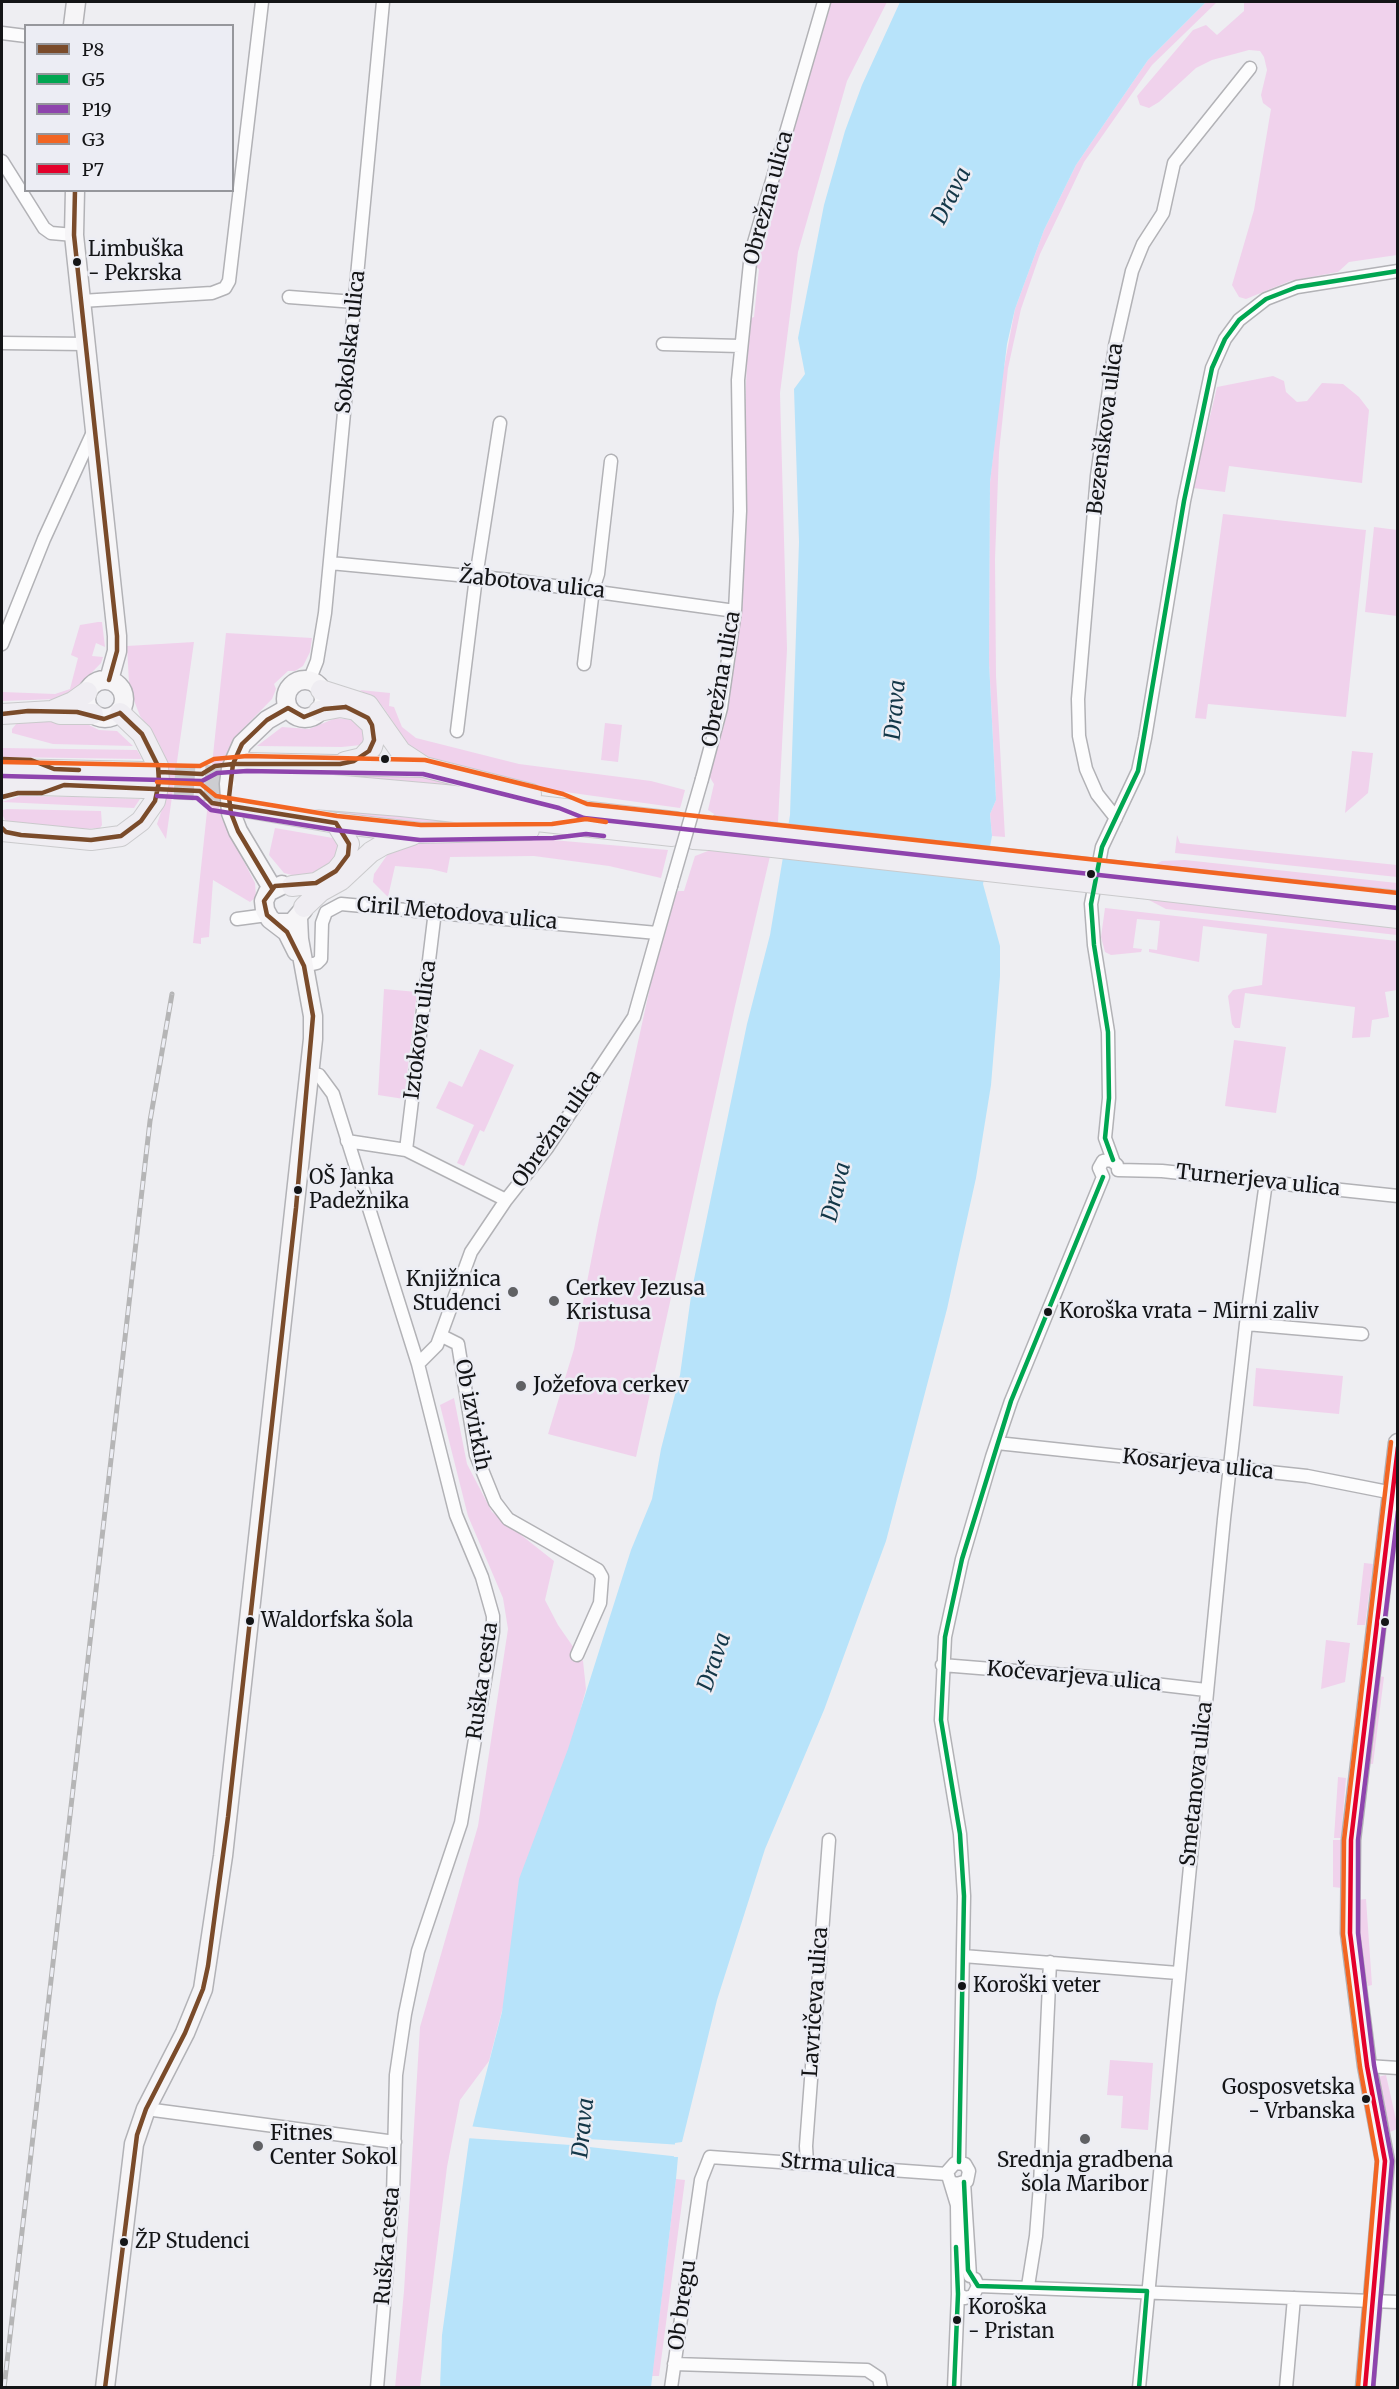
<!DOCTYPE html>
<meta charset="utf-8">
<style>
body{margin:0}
#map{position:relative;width:1399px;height:2389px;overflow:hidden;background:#eeeef2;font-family:Merriweather,serif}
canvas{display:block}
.frame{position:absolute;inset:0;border:3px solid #141517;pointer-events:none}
.legend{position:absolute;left:24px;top:24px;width:210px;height:168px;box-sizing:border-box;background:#ecedf4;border:2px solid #96979c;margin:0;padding:8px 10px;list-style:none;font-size:18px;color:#141517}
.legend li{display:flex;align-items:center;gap:12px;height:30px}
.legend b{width:30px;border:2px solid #96979c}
</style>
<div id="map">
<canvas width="1399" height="2389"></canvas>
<div class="frame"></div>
<ul class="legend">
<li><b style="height:8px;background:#7a4b2a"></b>P8</li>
<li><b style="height:8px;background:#00a651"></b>G5</li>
<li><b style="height:8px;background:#8e44ad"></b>P19</li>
<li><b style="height:8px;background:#f26522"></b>G3</li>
<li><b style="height:8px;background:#e4002b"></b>P7</li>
</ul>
</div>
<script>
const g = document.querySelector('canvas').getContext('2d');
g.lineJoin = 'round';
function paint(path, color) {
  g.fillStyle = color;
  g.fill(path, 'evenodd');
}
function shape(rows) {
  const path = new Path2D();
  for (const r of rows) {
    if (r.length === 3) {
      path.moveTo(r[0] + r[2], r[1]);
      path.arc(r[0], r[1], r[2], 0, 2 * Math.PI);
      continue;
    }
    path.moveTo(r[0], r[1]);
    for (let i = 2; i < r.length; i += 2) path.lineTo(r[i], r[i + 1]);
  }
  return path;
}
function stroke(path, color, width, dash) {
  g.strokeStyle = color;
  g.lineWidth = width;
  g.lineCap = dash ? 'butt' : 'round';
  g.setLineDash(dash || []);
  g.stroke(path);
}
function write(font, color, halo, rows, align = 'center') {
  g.font = font + ' Merriweather,serif';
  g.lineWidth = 5;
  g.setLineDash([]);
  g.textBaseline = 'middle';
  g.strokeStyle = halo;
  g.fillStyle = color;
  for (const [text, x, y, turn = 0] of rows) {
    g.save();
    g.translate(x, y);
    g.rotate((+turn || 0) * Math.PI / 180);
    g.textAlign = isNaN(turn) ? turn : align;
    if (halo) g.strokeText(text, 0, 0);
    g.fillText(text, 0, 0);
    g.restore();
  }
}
const green = shape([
 [827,2,887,2,847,81,798,252,780,393,787,649,778,822,735,1006,636,1457,548,1434,574,1349,599,1220,661,937,675,896,678,891,684,891,695,856,708,851,714,814,708,810,714,784,709,776,726,718,739,628,748,319,754,317,759,269,754,266],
 [1206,2,1217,2,1152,65,1084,162,1040,254,1021,309,1008,368,999,452,995,559,996,676,1005,837,992,836,990,814,996,800,989,662,990,482,1001,383,1015,309,1044,230,1076,165,1148,60],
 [1244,2,1398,2,1397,255,1349,262,1338,272,1290,281,1246,299,1239,297,1232,285,1254,210,1271,109,1263,103,1261,95,1267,70,1264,57,1260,51,1249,50,1212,60,1196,68,1159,102,1149,108,1140,105,1137,96,1193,30,1206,25,1217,35,1244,11],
 [1273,376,1284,381,1286,392,1297,402,1307,401,1322,383,1343,384,1359,397,1369,410,1362,483,1229,466,1225,492,1193,488,1217,387],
 [1223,514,1366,530,1346,717,1208,704,1206,719,1195,718],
 [1374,527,1397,530,1397,616,1365,612],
 [98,622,102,622,105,647,96,643,92,656,103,657,101,663,73,692,56,699,2,701,2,692,55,694,70,689,78,658,71,655,80,625],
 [226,633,312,638,310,652,303,666,295,671,288,671,274,684,276,689,272,699,233,739,219,771,218,802,221,817,255,883,256,897,250,902,213,880,209,937,201,938,201,944,193,943],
 [194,642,166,839,157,824,167,794,167,764,159,743,140,716,135,703,129,683,127,646],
 [360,690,390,693,389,706,394,707,402,727,416,738,519,764,651,781,685,790,681,805,680,808,544,789,434,761,409,746,383,707],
 [336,718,353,720,364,728,365,739,361,745,342,747,257,746,282,727,309,729],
 [31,721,81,721,99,730,117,731,133,746,53,744,12,733,12,729,17,723],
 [605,723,622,725,618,762,601,760],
 [2,748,137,750,142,759,4,757,2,756],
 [1352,751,1373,753,1368,793,1345,813],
 [245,768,393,770,514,796],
 [20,796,79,797,140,799,134,808,2,802],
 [246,799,511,824,418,828],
 [7,809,101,811,102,825,100,828,84,829,11,823,5,820,2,814,3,810],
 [275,828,333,838,338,844,338,853,331,863,310,875,300,877,284,873,269,855],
 [1177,835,1180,843,1397,865,1397,877,1175,853],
 [529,838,668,850,661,878,609,866,534,856,450,857,447,873,431,869,395,866,388,897,373,882,374,874,390,851,415,844],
 [1185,860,1397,883,1397,890,1152,866,1162,861],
 [1145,898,1397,924,1397,935,1166,909],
 [1105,908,1397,941,1397,990,1385,992,1389,1017,1372,1020,1370,1037,1352,1038,1355,1007,1245,993,1240,1028,1235,1028,1232,1024,1228,996,1233,990,1262,985,1267,934,1203,926,1199,962,1149,952,1149,949,1157,950,1160,921,1137,919,1133,948,1142,949,1141,952,1111,955,1105,952,1101,937],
 [384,989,417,992,404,1099,378,1095],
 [1234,1040,1286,1047,1276,1113,1225,1106],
 [480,1049,514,1065,484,1132,480,1130,464,1166,457,1163,474,1125,436,1108,449,1081,462,1087],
 [1256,1368,1343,1376,1339,1414,1253,1406],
 [454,1398,467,1464,492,1512,554,1561,545,1600,558,1625,583,1661,586,1689,489,2061,460,2100,447,2167,420,2387,395,2388,404,2291,420,2027,478,1826,508,1629,503,1598,468,1516,440,1405],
 [1364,1563,1373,1564,1365,1625,1357,1625],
 [1326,1640,1350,1643,1345,1682,1321,1689],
 [1375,1675,1384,1677,1373,1764,1364,1763],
 [1338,1777,1346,1778,1341,1838,1334,1838],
 [1333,1840,1342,1840,1341,1888,1333,1887],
 [1366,1899,1372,1985,1368,1986,1362,1964,1357,1900],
 [1110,2060,1153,2063,1148,2130,1121,2128,1123,2096,1107,2095],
 [1386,2075,1397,2124,1397,2129,1390,2132,1378,2077],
 [676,2179,685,2180,659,2376,652,2376]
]);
const water = shape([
 [900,2,1206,2,1148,60,1076,165,1044,230,1015,309,1007,344,990,482,989,662,996,800,990,814,992,836,983,884,1000,946,1000,976,991,1085,976,1178,947,1309,886,1541,824,1710,765,1849,717,2000,682,2142,675,2143,674,2157,678,2157,676,2179,651,2387,440,2388,442,2335,469,2140,502,2012,519,1879,568,1749,631,1550,652,1499,661,1449,680,1375,692,1289,747,1024,770,935,790,815,799,542,794,389,805,374,798,338,824,205,845,131,862,85]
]);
const pier = shape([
 [469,2126,572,2138,682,2145,678,2146,677,2154,681,2157,571,2145,466,2138]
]);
const primaryTunnel = shape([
 [145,772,242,777],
 [144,788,241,793]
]);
const street = shape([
 [2,33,26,36],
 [2,161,44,228,51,233,74,235],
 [289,297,355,302],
 [81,301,212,293,225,288,229,281,262,2],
 [2,343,86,344],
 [663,344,740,346],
 [330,563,511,580,735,611],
 [2,644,44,539,94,430],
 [584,664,593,589,598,574,611,461],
 [309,681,317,661,325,613,383,2],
 [457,731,476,577,500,423],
 [702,779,721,708,735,611,740,511,738,380,751,253,824,2],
 [1116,818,1097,794,1086,769,1079,736,1078,699,1097,476,1115,346,1132,271,1143,244,1163,213,1174,163,1250,68],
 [237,919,267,915],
 [304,966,317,963,321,959,322,923,326,912,341,904,657,933],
 [309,1073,319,1075,333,1094,418,1364,456,1515,482,1577,493,1616,493,1632,461,1823,418,1951,405,2014,396,2075,393,2197,377,2388],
 [347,1141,406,1150,506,1200],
 [406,1150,435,911],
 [1113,1160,1105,1138,1109,1098,1108,1032,1094,945,1091,904,1102,847,1138,771,1145,738,1184,501,1212,368,1225,339,1239,320,1266,299,1297,287,1398,271],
 [1118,1170,1162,1171,1398,1196],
 [1103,1177,1099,1168,1103,1161,1111,1160,1117,1165],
 [1246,1324,1362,1334],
 [442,1336,458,1344,476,1455,495,1502,508,1519,598,1570,602,1577,600,1603,577,1655],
 [418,1364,437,1345,471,1252,506,1200,547,1148,634,1017,671,886],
 [997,1443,1307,1476,1398,1494],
 [942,1665,1103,1678,1206,1690],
 [963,1956,1178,1973],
 [1367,2066,1398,2068],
 [146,2109,395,2142],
 [959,2162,964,1896,960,1834,941,1720,945,1637,962,1559,992,1457,1011,1401,1103,1177],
 [807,2164,806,2146,829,1840],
 [950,2182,957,2184,967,2181,969,2171,965,2164,955,2163,947,2172,957,2205,958,2294,954,2388],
 [964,2182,970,2276],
 [978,2286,1398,2302],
 [1028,2286,1036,2236,1040,2185,1050,1962],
 [958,2294,965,2298,973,2296,978,2286,975,2279],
 [674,2364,867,2370,879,2378,881,2388],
 [671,2388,701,2180,710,2157,947,2174],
 [1139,2388,1224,1519,1246,1324,1266,1182],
 [1286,2388,1294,2298]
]);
const secondary = shape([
 [73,26,76,2],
 [75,190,74,235,117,636,117,651,109,680],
 [105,699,19],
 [305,699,19],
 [282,885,268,892,264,901,265,910,270,919,287,932,297,952],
 [272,888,238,831,231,813,229,784,231,769,242,744,267,720,288,708],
 [278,923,292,923,303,910],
 [105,2388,134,2144,146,2109,185,2033,203,1989,223,1856,313,1039,313,1016,299,939,298,918],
 [1365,2388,1385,2161,1367,2066,1350,1933,1351,1840,1398,1443]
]);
const primary = shape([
 [321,690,368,705,401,752,424,767],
 [54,710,73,702,87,692],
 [319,711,340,707,356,710,372,725,374,740,372,747,362,758,345,762],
 [2,714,52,711,60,714,93,714],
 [247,763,424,767,531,794],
 [2,769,145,772],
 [242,777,445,795,676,822],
 [2,784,144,788],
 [241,793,401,806,672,836],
 [243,807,336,823,421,833,529,830],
 [2,831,91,840,121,836,141,821,155,801,159,782,158,766,142,734,120,713],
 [693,839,710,840],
 [1144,874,1398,901],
 [292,886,316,883,336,871,344,861,349,844,336,823],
 [1140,888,1398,918],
 [304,907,321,891,341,880,371,852,383,845,412,835]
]);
const rail = shape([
 [4,2388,150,1121,172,994]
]);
const streetBridge = shape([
 [671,886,702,779]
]);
const primaryBridge = shape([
 [712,826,1144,874],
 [710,840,1140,888]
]);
const bus1 = shape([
 [75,190,74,235,117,636,117,651,109,680],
 [346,707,368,718,372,725,374,740,369,751,354,761,340,764,233,764,242,744,267,720,288,708,304,717,324,709,346,707],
 [2,714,28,711,77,712,104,719,120,713],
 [2,759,31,760,54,769,79,770],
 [233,764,229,797,231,813,238,831,272,888],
 [160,772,202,774,215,766,233,764],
 [2,797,18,793,42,793,64,785,200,791,212,803,336,823,349,844,348,855,336,871,316,883,275,886,264,901,267,915,287,932,304,966,313,1016,296,1208,228,1817,208,1966,203,1989,185,2033,146,2109,137,2135,105,2388],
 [2,828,6,832,21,835,91,840,121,836,141,821,155,801,159,782,158,766,142,734,120,713]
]);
const bus2 = shape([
 [1113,1160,1105,1138,1109,1098,1108,1032,1094,945,1091,904,1102,847,1138,771,1184,501,1212,368,1225,339,1239,320,1266,299,1297,287,1398,271],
 [959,2162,964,1896,960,1834,941,1720,945,1637,962,1559,1011,1401,1103,1177],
 [964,2182,968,2270,978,2286,1147,2291,1139,2388],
 [954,2388,958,2294,956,2247]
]);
const bus3 = shape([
 [2,776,202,781,217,773,247,771,423,774,559,808,584,818,1397,908],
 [157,796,197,798,211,810,335,830,420,840,553,838,586,834,604,836],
 [1373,2388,1392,2161,1374,2065,1358,1933,1358,1840,1398,1511]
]);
const bus4 = shape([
 [2,762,200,766,214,759,247,756,425,760,563,794,587,804,1398,893],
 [157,782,201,784,216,796,337,816,421,825,552,824,586,819,606,822],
 [1358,2387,1377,2161,1360,2067,1343,1934,1344,1840,1391,1442]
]);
const bus5 = shape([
 [1365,2388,1385,2161,1367,2066,1350,1933,1351,1840,1398,1447]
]);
const markers = [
 [77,262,5,"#141517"],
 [385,759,5,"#141517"],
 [1091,874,5,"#141517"],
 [298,1190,5,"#141517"],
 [513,1292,6,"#606164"],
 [554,1301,6,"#606164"],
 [1048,1312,5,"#141517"],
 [521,1386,6,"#606164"],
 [250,1621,5,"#141517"],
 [1385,1622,5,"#141517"],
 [962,1986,5,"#141517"],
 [1366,2099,5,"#141517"],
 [1085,2139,6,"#606164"],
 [258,2146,6,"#606164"],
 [124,2242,5,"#141517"],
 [957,2320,5,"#141517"]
];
const busNames = [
 ["Limbuška",88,250],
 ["- Pekrska",88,274],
 ["OŠ Janka",309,1178],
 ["Padežnika",309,1202],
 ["Koroška vrata - Mirni zaliv",1059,1312],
 ["Waldorfska šola",261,1621],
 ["Koroški veter",973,1986],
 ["Gosposvetska",1355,2088,"right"],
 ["- Vrbanska",1355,2112,"right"],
 ["ŽP Studenci",135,2242],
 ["Koroška",968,2308],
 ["- Pristan",968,2332]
];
const streetNames = [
 ["Obrežna ulica",769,198,-75],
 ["Sokolska ulica",351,342,-84],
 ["Bezenškova ulica",1106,429,-83],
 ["Žabotova ulica",532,584,6],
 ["Obrežna ulica",722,679,-80],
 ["Ciril Metodova ulica",457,914,5],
 ["Iztokova ulica",421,1030,-83],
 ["Obrežna ulica",557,1129,-55],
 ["Turnerjeva ulica",1258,1181,6],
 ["Ob izvirkih",472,1415,79],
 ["Kosarjeva ulica",1198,1465,6],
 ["Kočevarjeva ulica",1074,1677,5],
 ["Ruška cesta",483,1681,-82],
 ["Smetanova ulica",1197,1784,-84],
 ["Lavričeva ulica",816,2002,-86],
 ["Strma ulica",838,2166,5],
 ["Ruška cesta",388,2246,-85],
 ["Ob bregu",683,2305,-82]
];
const poiNames = [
 ["Knjižnica",501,1280,"right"],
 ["Studenci",501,1304,"right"],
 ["Cerkev Jezusa",566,1289],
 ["Kristusa",566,1313],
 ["Jožefova cerkev",533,1386],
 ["Fitnes",270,2134],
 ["Center Sokol",270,2158],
 ["Srednja gradbena",1085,2161,"center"],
 ["šola Maribor",1085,2185,"center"]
];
const waterNames = [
 ["Drava",952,196,-63],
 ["Drava",896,710,-85],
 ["Drava",837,1192,-76],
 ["Drava",715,1662,-71],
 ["Drava",584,2128,-84]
];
paint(green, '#f0d2ec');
paint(water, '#b7e3fa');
paint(pier, '#eeeef2');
stroke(primaryTunnel, '#cdcdd1', 20, [20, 10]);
stroke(street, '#b2b2b6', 15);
stroke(secondary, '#b2b2b6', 21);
stroke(primary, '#cacacc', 22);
stroke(street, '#fcfcfd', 12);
stroke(secondary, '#f6f5f7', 18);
stroke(primary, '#efedf2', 20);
stroke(rail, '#b5b5b6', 5);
stroke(rail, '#ecedf4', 3, [9]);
stroke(streetBridge, '#b2b2b6', 15, []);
stroke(primaryBridge, '#cacacc', 22, []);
stroke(streetBridge, '#fcfcfd', 12);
stroke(primaryBridge, '#efedf2', 20);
stroke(bus1, '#7a4b2a', 4.5);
stroke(bus2, '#00a651', 4.5);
stroke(bus3, '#8e44ad', 4.5);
stroke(bus4, '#f26522', 4.5);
stroke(bus5, '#e4002b', 4.5);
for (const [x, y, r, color] of markers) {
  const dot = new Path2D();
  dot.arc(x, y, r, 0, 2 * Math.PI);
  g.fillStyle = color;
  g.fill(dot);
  stroke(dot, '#ecedf4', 2);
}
write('20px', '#141517', '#ecedf4', busNames, 'left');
write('21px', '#141517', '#ecedf4', streetNames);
write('21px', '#141517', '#ecedf4', poiNames, 'left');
write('italic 22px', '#133748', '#ecedf4', waterNames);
</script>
